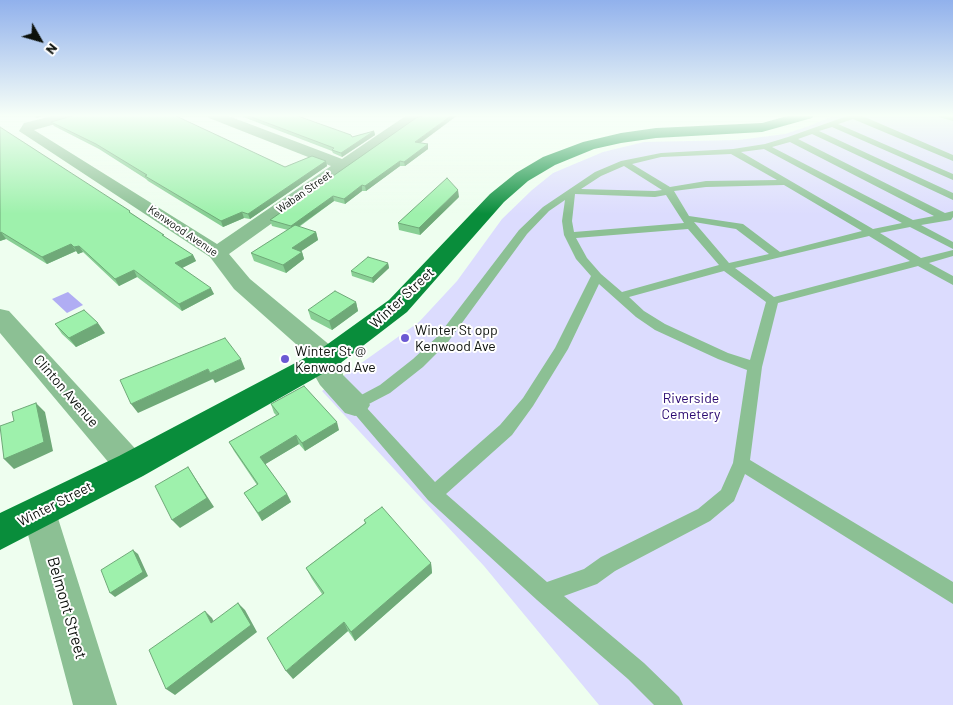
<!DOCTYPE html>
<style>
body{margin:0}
#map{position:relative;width:953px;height:705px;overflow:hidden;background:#eefeef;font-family:Barlow,sans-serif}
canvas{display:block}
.north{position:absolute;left:15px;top:15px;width:50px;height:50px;-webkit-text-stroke:4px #fff;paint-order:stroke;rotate:128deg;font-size:14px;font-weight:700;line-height:20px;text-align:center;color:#0c110c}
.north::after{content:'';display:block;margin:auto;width:18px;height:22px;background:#0c110c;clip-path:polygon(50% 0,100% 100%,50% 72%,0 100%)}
</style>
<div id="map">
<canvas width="953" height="705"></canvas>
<div class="north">N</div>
</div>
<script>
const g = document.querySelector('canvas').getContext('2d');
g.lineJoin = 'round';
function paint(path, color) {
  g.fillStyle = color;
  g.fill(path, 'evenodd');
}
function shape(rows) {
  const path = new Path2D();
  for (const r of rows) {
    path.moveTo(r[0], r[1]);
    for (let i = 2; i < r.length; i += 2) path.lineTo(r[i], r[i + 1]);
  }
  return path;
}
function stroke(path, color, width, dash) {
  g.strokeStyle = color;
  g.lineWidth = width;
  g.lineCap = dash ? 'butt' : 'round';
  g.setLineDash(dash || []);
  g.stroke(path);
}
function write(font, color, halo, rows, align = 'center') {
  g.font = font + ' Barlow,sans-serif';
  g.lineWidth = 4;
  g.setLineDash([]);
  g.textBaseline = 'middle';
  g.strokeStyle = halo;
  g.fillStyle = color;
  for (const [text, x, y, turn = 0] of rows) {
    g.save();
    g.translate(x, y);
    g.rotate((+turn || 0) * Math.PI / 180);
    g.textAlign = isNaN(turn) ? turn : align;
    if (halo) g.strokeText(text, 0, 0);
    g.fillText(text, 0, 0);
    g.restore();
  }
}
const green = shape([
 [835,115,953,115,953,705,599,705,484,566,322,391,419,322,457,281,502,219,532,190,553,173,603,152,644,142,738,140,785,134,809,126]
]);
const water = shape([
 [68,292,83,305,67,313,52,299]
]);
const lane = shape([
 [850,115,860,115,953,155,953,161,853,119,838,124,953,174,953,180,832,127,819,131,953,193,953,200,812,134,798,139,945,213,953,211,953,217,951,220,921,225,953,242,953,249,910,227,880,233,921,258,953,250,953,256,929,263,953,276,953,285,918,266,778,303,762,367,750,460,953,582,953,604,745,474,734,501,710,521,615,571,597,584,564,596,644,663,679,697,683,705,654,705,628,679,537,600,428,500,347,405,350,401,380,385,413,359,438,336,519,230,543,207,595,172,621,161,661,153,733,149,765,144,788,137,850,115],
 [790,142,934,216,913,220,772,147,790,142],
 [764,149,902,223,873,229,741,152,764,149],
 [731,154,777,180,706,181,670,187,632,164,661,157,731,154],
 [624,166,662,190,655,191,581,189,601,176,624,166],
 [784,185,862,231,780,252,743,224,689,216,674,191,706,187,784,185],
 [575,194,655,197,666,195,684,223,574,232,572,221,575,194],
 [565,200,562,221,564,235,576,259,591,276,555,348,523,398,500,425,435,482,365,406,390,393,423,367,448,342,527,234,549,211,565,200],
 [694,222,736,229,769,254,729,263,694,222],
 [688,229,719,265,622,292,601,274,587,258,576,238,688,229],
 [869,236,910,261,774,297,735,268,869,236],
 [724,271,766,302,750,360,728,353,665,324,644,311,629,297,724,271],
 [599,284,636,317,655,330,718,359,747,370,733,463,721,490,698,509,601,557,584,569,547,582,446,494,512,435,533,406,568,349,599,284],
 [938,115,953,117,953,121,939,117,938,115]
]);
const street = shape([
 [56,115,79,115,77,118,34,130,217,244,331,166,209,118,207,115,226,115,342,159,407,115,423,115,229,254,250,279,337,351,341,358,343,375,365,397,370,405,365,413,355,416,345,413,320,385,316,378,315,361,234,289,210,257,19,131,24,123,56,115],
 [0,309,9,311,142,456,147,466,142,476,131,480,120,476,0,333,0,309],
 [39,496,51,501,56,512,117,705,73,705,22,512,27,501,39,496]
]);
const primary = shape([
 [791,115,814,115,812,118,762,132,656,138,621,143,594,149,555,165,528,181,504,202,407,312,338,365,143,476,0,550,0,513,119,456,318,351,389,300,490,194,516,173,543,157,583,142,621,133,656,128,762,123,791,115]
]);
const wall = shape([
 [238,115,298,115,296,115,352,137,374,131,375,135,342,157,333,153,332,151],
 [51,122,285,167,326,161,327,166,250,219,244,218,223,227,148,181,146,179,99,149,54,126],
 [0,127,131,213,166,238,193,255,196,261,182,268,214,294,182,311,137,277,119,286,83,252,78,254,76,251,47,264,6,239,0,241],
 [420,143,428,149,405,166,400,166,366,191,362,191,345,204,334,201,299,227,316,232,318,240,301,251,302,252,304,259,286,273,254,261,251,253,288,230,272,226,270,220],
 [459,197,420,235,399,230,398,223],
 [388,263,389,268,373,283,352,276,351,271],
 [356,302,358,311,332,330,311,319,308,310],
 [55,324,105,333,76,347,62,334],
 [271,404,339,430,305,451,299,444,265,464,287,494,291,502,262,521,244,493,257,485,234,451,229,442,277,416,274,413],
 [364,520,431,563,432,573,355,641,348,631,293,679,322,594,312,579,306,568,365,523]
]);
const shadedWall = shape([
 [35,115,49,115,36,118],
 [452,115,458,115,415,147,415,142],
 [374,131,375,135,342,157,341,153],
 [428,144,428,149,405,166,404,162],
 [326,161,327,166,250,219,248,214],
 [400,161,400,166,366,191,365,186],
 [362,185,362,191,345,204,344,199],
 [458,190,459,197,420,235,419,228],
 [333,196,334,201,292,231,291,226],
 [242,212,244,218,223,227,221,221],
 [1,232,6,239,0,241,0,233],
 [316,232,318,240,294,256,292,248],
 [71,244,76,251,47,264,42,257],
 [79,246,83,252,78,254,74,247],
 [302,252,304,259,286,273,283,265],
 [193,255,196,261,178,270,175,263],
 [388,263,389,268,373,283,372,278],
 [134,270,137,277,119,286,115,279],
 [211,288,214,294,182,311,179,304],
 [356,302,358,311,332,330,329,321],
 [98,323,105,333,76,347,69,338],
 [241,359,245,369,215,383,210,373],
 [208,369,213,379,138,413,131,404],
 [36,403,45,412,53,451,14,469,4,459],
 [337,422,339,430,305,451,302,443],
 [296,435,299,444,264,465,260,457],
 [188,467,214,507,180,528,172,520],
 [287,494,291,502,262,521,258,513],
 [133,550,138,554,148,576,115,597,110,593],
 [431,563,432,573,355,641,351,632],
 [238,603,245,610,257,632,175,695,166,689],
 [205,611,212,618,218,630,211,623],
 [344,622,348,631,293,679,286,671]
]);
const building = shape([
 [75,115,174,115,285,167,312,156,326,161,248,214,242,212,221,221,145,176,147,175,96,144,51,122,75,115],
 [246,115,295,115,351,135,352,137,374,131,341,153,332,150,334,148,246,115],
 [425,115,452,115,415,142,428,144,404,162,400,161,365,186,362,185,344,199,333,196,291,226,270,220,416,118,425,115],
 [0,127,130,211,129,212,164,235,162,235,193,255,175,263,211,288,179,304,134,270,115,279,79,246,74,247,71,244,42,257,1,232,0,233,0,127],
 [447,178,458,190,419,228,398,223,447,178],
 [295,225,316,232,292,248,302,252,283,265,251,253,295,225],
 [368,257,388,263,372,278,351,271,368,257],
 [335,291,356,302,329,321,308,310,335,291],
 [84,310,98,323,69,338,55,324,84,310],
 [225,338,241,359,210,373,208,369,131,404,120,380,225,338],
 [304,386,337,422,302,443,296,435,260,457,287,494,258,513,244,493,258,484,229,442,279,414,271,404,304,386],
 [36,403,44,442,4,459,0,426,14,421,12,412,36,403],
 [188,467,207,498,172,520,155,486,188,467],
 [382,507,431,563,351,632,344,622,286,671,267,638,324,593,306,568,366,523,364,520,382,507],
 [133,550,143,572,110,593,101,570,133,550],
 [238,603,251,625,166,689,149,650,205,611,211,623,238,603]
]);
const markers = [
 [405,338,5,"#6b59d3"],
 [285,359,5,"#6b59d3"]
];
const farStreetnames = [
 ["Waban Street",304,192,-35],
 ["Kenwood Avenue",183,231,34]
];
const streetNames = [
 ["Winter Street",402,298,-43],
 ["Clinton Avenue",66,391,49],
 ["Winter Street",55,504,-27]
];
const poiNames = [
 ["Winter St opp",415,330],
 ["Kenwood Ave",415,346],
 ["Winter St @",295,351],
 ["Kenwood Ave",295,367]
];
const parkNames = [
 ["Riverside",691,398],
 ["Cemetery",691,414]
];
const nearStreetnames = [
 ["Belmont Street",67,608,74]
];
paint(green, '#dcdcfe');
paint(water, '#b0adf3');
paint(lane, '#8cc094');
paint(street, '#8cc094');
paint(primary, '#098d3b');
paint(wall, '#88cf94');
paint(shadedWall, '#6fa978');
paint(building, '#9ef1ac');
stroke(building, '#6fa978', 1);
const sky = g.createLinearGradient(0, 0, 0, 214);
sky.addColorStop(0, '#91b1ec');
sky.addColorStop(0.54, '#f7fff8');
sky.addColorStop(1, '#f7fff800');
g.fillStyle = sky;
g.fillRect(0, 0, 953, 214);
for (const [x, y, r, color] of markers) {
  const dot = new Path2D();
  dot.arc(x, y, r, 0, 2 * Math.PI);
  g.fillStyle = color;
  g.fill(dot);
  stroke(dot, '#fff', 2);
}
write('11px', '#0c110c', '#fff', farStreetnames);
write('14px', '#0c110c', '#fff', streetNames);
write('14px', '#0c110c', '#fff', poiNames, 'left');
write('14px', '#290770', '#fff', parkNames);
write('16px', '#0c110c', '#fff', nearStreetnames);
</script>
